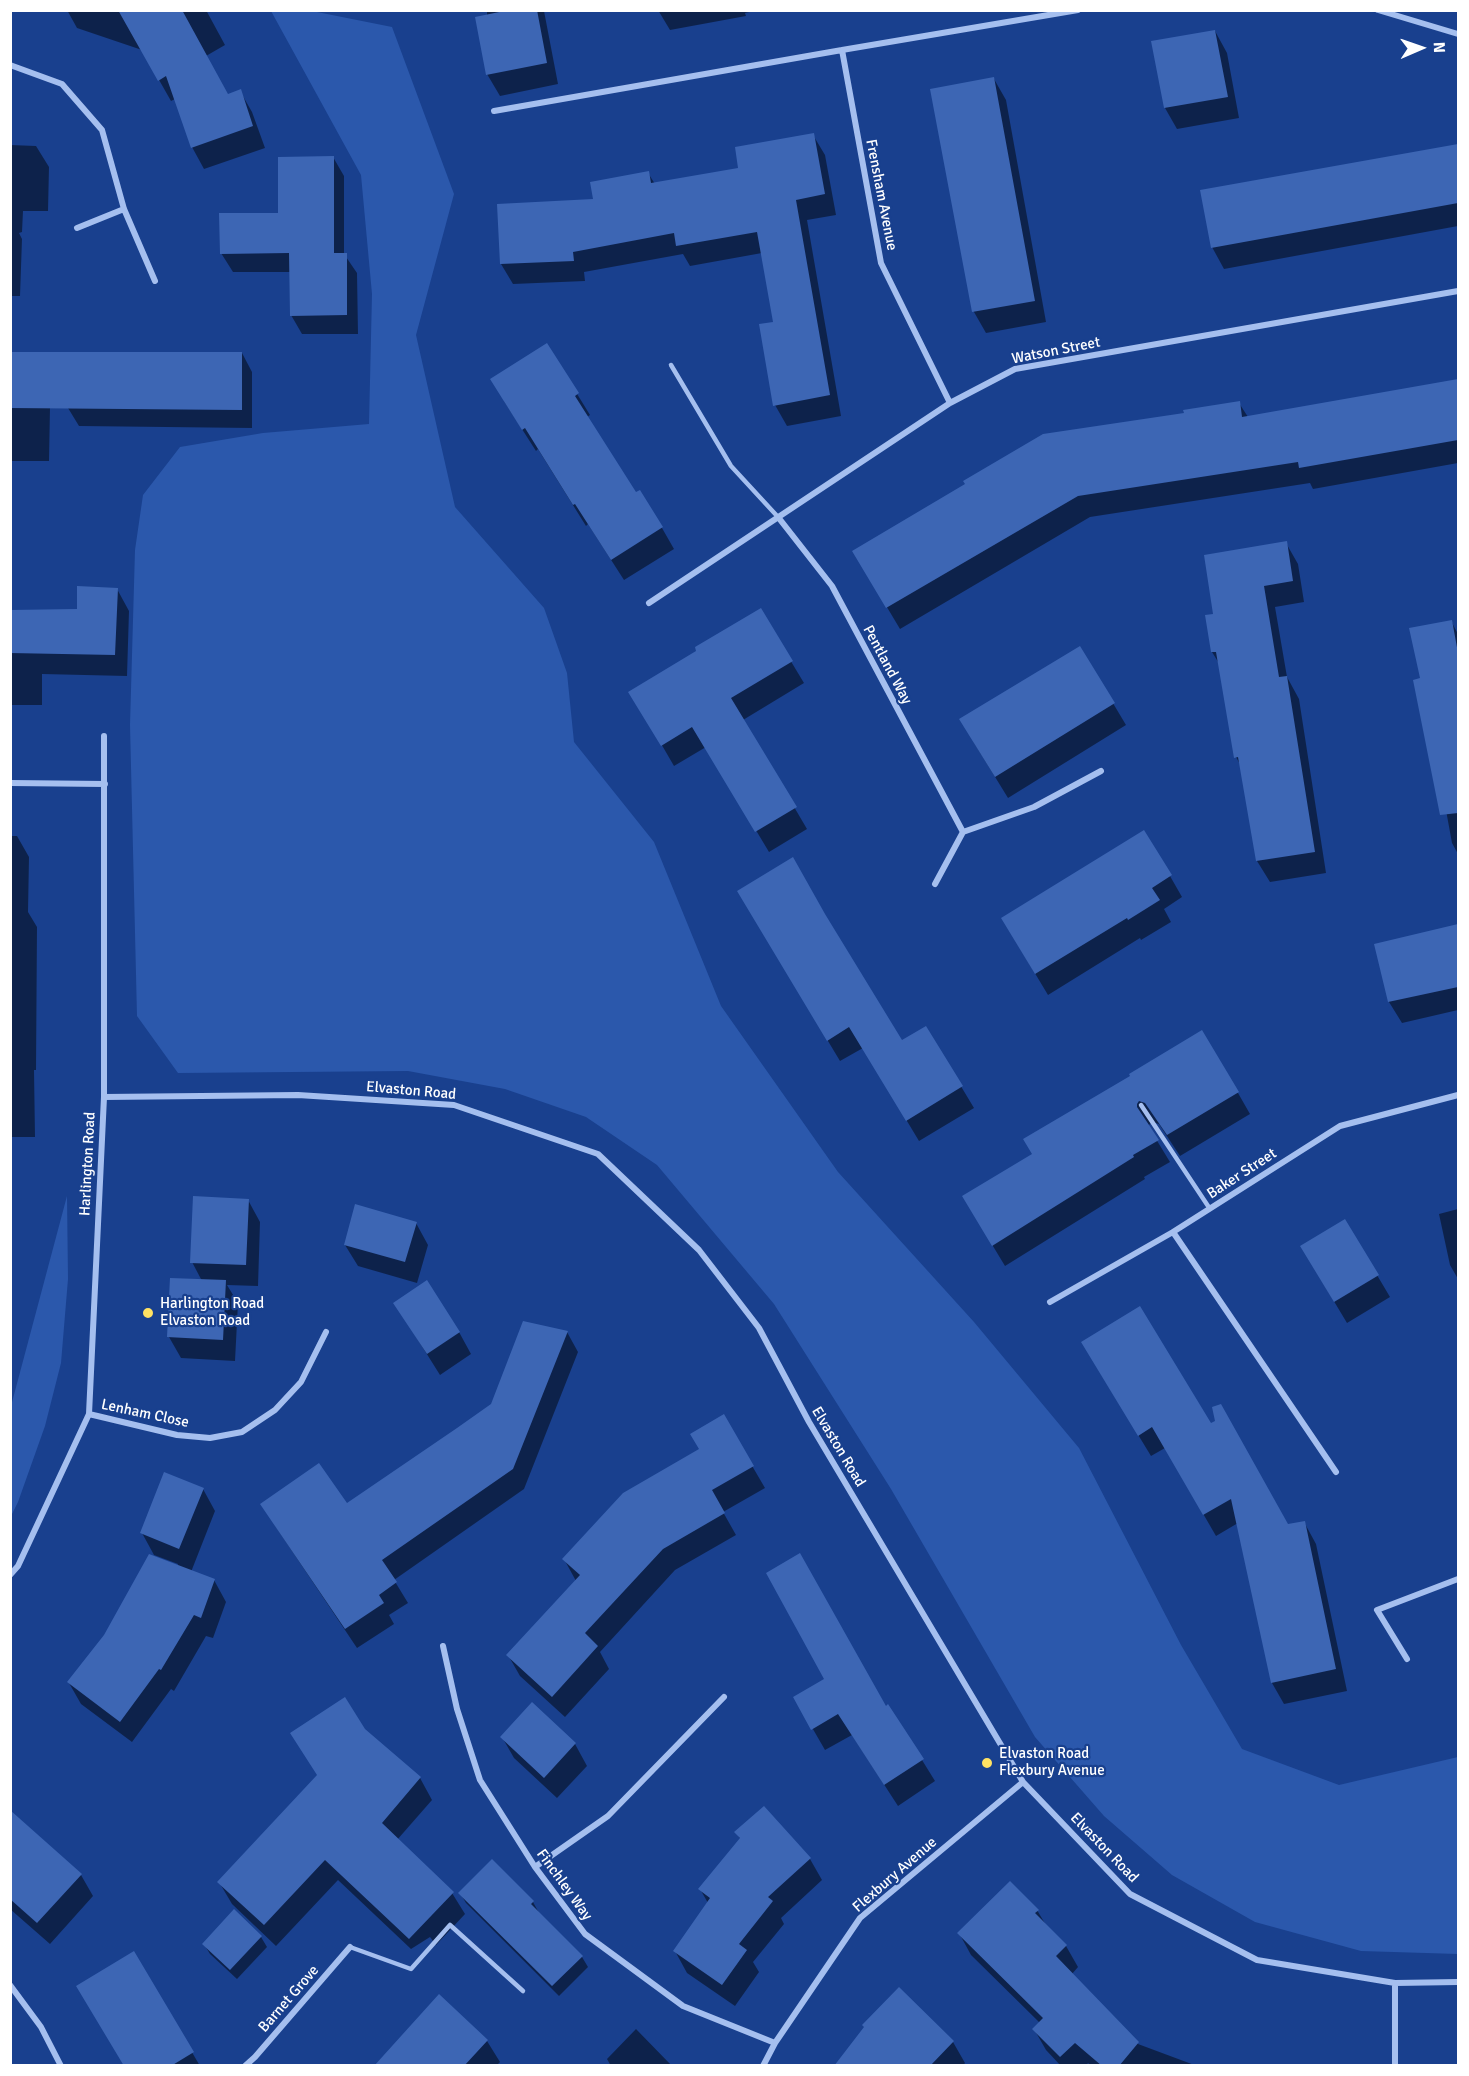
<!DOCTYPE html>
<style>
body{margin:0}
#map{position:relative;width:1469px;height:2076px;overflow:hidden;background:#19408e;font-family:Signika,sans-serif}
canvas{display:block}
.frame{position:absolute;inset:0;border:12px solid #fff;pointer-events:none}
.north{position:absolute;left:1391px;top:18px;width:60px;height:60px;-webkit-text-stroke:4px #19408e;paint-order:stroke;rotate:88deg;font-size:16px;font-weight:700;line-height:24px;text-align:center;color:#fff}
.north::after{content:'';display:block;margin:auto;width:21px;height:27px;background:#fff;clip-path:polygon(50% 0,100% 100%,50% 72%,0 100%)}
</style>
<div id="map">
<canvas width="1469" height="2076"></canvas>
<div class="frame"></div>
<div class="north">N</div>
</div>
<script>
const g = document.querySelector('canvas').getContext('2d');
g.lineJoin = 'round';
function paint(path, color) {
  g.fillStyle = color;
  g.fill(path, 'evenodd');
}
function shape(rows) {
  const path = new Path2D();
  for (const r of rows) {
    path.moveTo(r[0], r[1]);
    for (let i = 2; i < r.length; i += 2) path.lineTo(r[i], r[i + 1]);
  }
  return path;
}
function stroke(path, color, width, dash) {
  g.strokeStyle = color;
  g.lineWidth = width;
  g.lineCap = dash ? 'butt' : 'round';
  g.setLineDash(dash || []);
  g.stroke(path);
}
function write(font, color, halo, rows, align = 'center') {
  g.font = font + ' Signika,sans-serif';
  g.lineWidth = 4.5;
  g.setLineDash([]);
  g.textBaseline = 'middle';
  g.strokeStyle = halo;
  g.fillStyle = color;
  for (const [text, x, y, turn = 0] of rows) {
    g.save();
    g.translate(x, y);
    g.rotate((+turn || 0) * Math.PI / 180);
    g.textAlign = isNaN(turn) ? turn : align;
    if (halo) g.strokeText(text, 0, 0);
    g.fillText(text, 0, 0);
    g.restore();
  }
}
const green = shape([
 [271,11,312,11,392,27,454,194,416,335,455,507,544,608,567,673,574,742,654,842,721,1006,838,1172,974,1322,1079,1448,1181,1645,1242,1749,1339,1785,1458,1757,1458,1954,1361,1951,1255,1922,1172,1875,1104,1816,1035,1737,891,1489,774,1304,657,1165,586,1117,505,1089,408,1071,178,1073,137,1016,130,725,135,550,143,495,180,447,263,433,369,424,372,294,361,175],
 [67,1196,68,1279,61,1363,45,1426,18,1502,11,1516,11,1406]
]);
const shadow = shape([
 [67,10,206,10,225,45,206,56,228,95,240,91,252,112,265,148,204,169,192,147,175,99,171,101,142,50,77,28],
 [487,10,547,10,544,11,558,84,500,96,487,74],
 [658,10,758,10,745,13,746,16,670,30],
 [1215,31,1227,53,1239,118,1177,129,1165,108],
 [994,79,1006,100,1046,322,986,333,974,312,932,90],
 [813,135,825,155,836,215,807,220,841,416,787,426,775,405,775,323,762,253,690,266,683,254,584,272,585,281,513,284,501,264,595,201,648,173,655,184,740,169],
 [10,145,36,146,49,167,48,211,23,211,22,232,19,233,22,239,20,296,10,296],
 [1458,145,1458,226,1224,269,1212,247,1202,191],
 [333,157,344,176,344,254,357,273,358,334,302,334,291,315,291,272,233,272,221,253,280,214],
 [547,345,590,415,587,417,635,494,662,528,674,549,624,580,588,524,586,526,538,449,536,451,504,401],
 [242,353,252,372,252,428,79,426,68,408],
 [1458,382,1458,463,1313,489,1310,483,1090,517,900,629,854,552,1186,414,1239,403,1248,417],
 [10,386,50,408,49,461,10,461],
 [1286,543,1298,564,1304,602,1275,607,1287,677,1299,699,1326,873,1270,882,1257,861,1242,768,1236,757,1220,665,1212,652,1215,615],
 [117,589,129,611,127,676,42,674,42,705,10,705,10,612,78,611],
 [760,610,804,683,743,720,807,829,769,852,706,747,674,766,631,692,698,651],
 [1451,621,1458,634,1458,854,1452,843,1422,679],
 [1080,648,1126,725,1008,798,973,741],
 [10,836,17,836,29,857,28,912,37,927,36,1070,34,1070,35,1137,10,1137],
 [1170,876,1182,897,1164,909,1171,922,1141,940,1140,938,1048,995,1015,940],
 [751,913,830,924,902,1042,926,1028,974,1108,919,1141,863,1048,840,1061],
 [1458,926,1458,1010,1402,1023,1389,1002,1376,945],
 [1132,1077,1238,1093,1250,1114,1180,1156,1159,1124,1152,1122,1148,1126,1170,1162,1144,1177,1145,1179,1005,1266,976,1218,1034,1154],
 [248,1200,260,1222,258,1286,227,1285,238,1303,235,1361,181,1358,169,1337,202,1281,192,1262],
 [1458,1209,1458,1279,1450,1265,1439,1214],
 [1345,1221,1390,1297,1347,1323,1314,1268],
 [416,1223,428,1245,417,1283,358,1266,345,1245],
 [408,1324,459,1332,471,1354,440,1375],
 [567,1332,578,1352,524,1489,394,1580,408,1603,389,1615,394,1624,357,1648,274,1524,346,1506,492,1405],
 [1095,1364,1210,1425,1288,1526,1304,1522,1316,1544,1347,1691,1284,1704,1272,1683,1238,1523,1216,1536,1165,1448,1151,1456],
 [723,1416,765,1488,723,1512,736,1535,675,1570,600,1652,609,1669,565,1717,520,1676,508,1655,576,1581,564,1559,701,1450],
 [203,1489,215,1511,191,1572,214,1580,226,1602,213,1638,206,1636,174,1691,171,1689,132,1742,81,1704,69,1683,177,1567,178,1564,154,1555,142,1533],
 [795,1698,885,1708,922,1760,935,1781,898,1806,852,1735,825,1750],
 [532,1705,575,1744,587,1766,557,1798,514,1758,502,1737],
 [364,1730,420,1778,432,1800,397,1840,452,1893,465,1914,436,1945,430,1937,411,1949,338,1880,276,1946,232,1904,219,1882],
 [10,1823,81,1875,93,1896,50,1944,10,1909],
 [736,1832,810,1859,822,1880,781,1918,784,1924,753,1962,759,1972,735,2006,687,1973,675,1951,708,1903,700,1889,741,1840],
 [460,1893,533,1902,539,1913,582,1957,588,1967,559,1996,466,1903],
 [1037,1910,1047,1927,1066,1946,1078,1967,1072,1974,1138,2044,1197,2066,1091,2066,1088,2063,1086,2066,1061,2066,1046,2050,1034,2029,1040,2023,971,1955,959,1933],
 [261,1937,267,1947,237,1979,210,1954,204,1944],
 [134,1953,200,2066,125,2066],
 [636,2029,672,2066,611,2066,607,2059],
 [487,2041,500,2062,496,2066,375,2066],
 [953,2042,965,2063,963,2066,836,2066]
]);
const building = shape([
 [118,10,182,10,228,94,241,89,253,126,191,148,166,76,158,81],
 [509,10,537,10,547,63,486,75,475,17],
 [1215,30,1228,97,1164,108,1151,41],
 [994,77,1035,301,972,312,930,89],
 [814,133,825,194,796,200,830,395,773,406,759,324,773,322,757,232,676,246,674,233,573,252,574,261,500,264,497,204,593,199,590,182,649,171,651,183,738,168,735,147],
 [1458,144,1458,203,1211,248,1200,190],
 [334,156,334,253,347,253,347,315,290,316,289,253,220,254,219,213,278,213,278,157],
 [547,343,579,393,575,396,636,492,640,490,663,527,611,560,575,504,573,505,525,428,522,430,490,379],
 [10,352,242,352,242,410,10,408],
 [1458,379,1458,440,1299,468,1298,462,1078,496,886,608,852,551,965,484,963,481,1043,434,1184,413,1183,410,1240,401,1242,417],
 [1287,541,1293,581,1264,586,1279,677,1287,676,1315,852,1256,861,1238,757,1234,758,1216,652,1211,652,1205,615,1213,614,1204,555],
 [77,586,118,588,115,655,10,653,10,610,77,609],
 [761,608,793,661,731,698,797,807,755,832,692,727,661,746,628,692,696,651,695,647],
 [1452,620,1458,653,1458,813,1440,815,1413,680,1420,678,1409,628],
 [1080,646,1115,703,995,777,959,719],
 [1144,830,1172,875,1152,888,1160,900,1128,920,1127,918,1035,974,1001,918],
 [793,857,825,914,902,1040,926,1026,963,1086,906,1121,849,1027,827,1041,737,891],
 [1458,924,1458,987,1388,1002,1374,944],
 [1202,1030,1239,1092,1167,1135,1145,1103,1139,1101,1137,1104,1137,1107,1159,1140,1133,1155,1134,1157,992,1246,962,1196,1032,1154,1023,1139,1130,1076,1129,1074],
 [193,1196,249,1199,246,1265,190,1263],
 [355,1204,417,1222,405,1262,344,1245],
 [1345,1219,1379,1275,1334,1302,1300,1246],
 [170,1278,226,1280,223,1340,167,1337],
 [427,1280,460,1332,427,1354,393,1303],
 [1140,1306,1211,1423,1215,1421,1212,1407,1221,1404,1288,1524,1305,1521,1336,1669,1271,1683,1231,1499,1203,1515,1152,1427,1138,1436,1081,1342],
 [523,1321,568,1331,513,1469,382,1560,397,1582,379,1595,384,1603,345,1629,260,1504,319,1463,347,1503,457,1428,491,1404],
 [724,1414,754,1466,712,1490,725,1513,663,1549,585,1633,598,1646,552,1697,506,1655,580,1575,562,1559,623,1493,699,1449,690,1434],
 [164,1472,204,1488,179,1549,140,1533],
 [800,1553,886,1706,888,1704,924,1759,884,1785,838,1714,811,1730,793,1697,824,1679,766,1573],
 [149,1554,215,1579,201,1618,194,1615,161,1670,159,1669,120,1722,67,1682,104,1635],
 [345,1697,365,1729,421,1777,382,1823,454,1892,409,1939,325,1860,264,1925,217,1882,317,1775,290,1733],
 [532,1702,576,1743,544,1778,500,1737],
 [764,1806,811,1858,768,1897,773,1901,739,1944,747,1950,722,1985,673,1951,710,1898,698,1889,740,1838,734,1832],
 [10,1810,82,1874,37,1923,10,1899],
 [492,1859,534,1901,531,1904,583,1956,552,1986,458,1893],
 [1010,1881,1039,1910,1035,1913,1067,1945,1056,1956,1139,2042,1119,2066,1102,2066,1075,2043,1060,2057,1032,2029,1043,2018,957,1933],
 [234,1909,262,1936,230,1970,202,1944],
 [134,1951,194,2052,171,2066,124,2066,76,1986],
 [899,1987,954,2041,930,2066,834,2066,864,2027,862,2025],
 [439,1994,488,2040,464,2066,374,2066]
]);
const lane = shape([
 [671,365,731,466,778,517],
 [1141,1105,1210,1209],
 [350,1947,411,1969,450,1925,523,1991]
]);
const street = shape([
 [1378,10,1458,34],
 [842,50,881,263,950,403],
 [10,65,62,84,102,130,124,209,155,281],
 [494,111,842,50,1078,10],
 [77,228,124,209],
 [778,517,832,586,963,832,1034,807,1101,771],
 [649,603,950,403,1015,369,1458,291],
 [10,783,105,784],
 [935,884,963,832],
 [104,1097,298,1095,454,1105,598,1154,699,1250,759,1328,809,1422,1023,1782,1130,1894,1257,1960,1395,1983,1458,1982],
 [1173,1232,1336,1472],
 [1050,1302,1173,1232,1340,1126,1458,1095],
 [89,1414,177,1435,210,1438,242,1432,275,1410,301,1382,326,1332],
 [10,1575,18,1566,89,1414,104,1097,104,736],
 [443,1646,457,1709,480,1780,535,1867,585,1934,683,2006,775,2043],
 [1407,1659,1377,1610,1458,1579],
 [535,1867,608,1816,724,1697],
 [1395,1983,1395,2066],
 [10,1985,41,2027,61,2066],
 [245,2066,255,2057,350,1947],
 [763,2066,775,2043,860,1918,1023,1782]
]);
const markers = [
 [148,1313,6,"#ffe263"],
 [987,1763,6,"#ffe263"]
];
const streetNames = [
 ["Frensham Avenue",881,195,79],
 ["Watson Street",1056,351,-11],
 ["Pentland Way",887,665,62],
 ["Elvaston Road",411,1091,5],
 ["Harlington Road",88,1164,-87],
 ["Baker Street",1242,1174,-33],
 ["Lenham Close",145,1414,12],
 ["Elvaston Road",838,1447,59],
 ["Elvaston Road",1104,1848,46],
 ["Flexbury Avenue",895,1875,-41],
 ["Finchley Way",564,1885,54],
 ["Barnet Grove",289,1999,-49]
];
const poiNames = [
 ["Harlington Road",160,1304],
 ["Elvaston Road",160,1321],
 ["Elvaston Road",999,1754],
 ["Flexbury Avenue",999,1771]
];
paint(green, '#2b58ac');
paint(shadow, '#0007');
paint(building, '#3d66b4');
stroke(lane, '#a5bfef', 4.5);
stroke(street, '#a5bfef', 6);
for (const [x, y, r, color] of markers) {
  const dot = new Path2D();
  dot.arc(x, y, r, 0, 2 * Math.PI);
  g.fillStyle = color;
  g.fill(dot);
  stroke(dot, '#19408e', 2);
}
write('15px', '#fff', '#19408e', streetNames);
write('15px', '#fff', '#19408e', poiNames, 'left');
</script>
